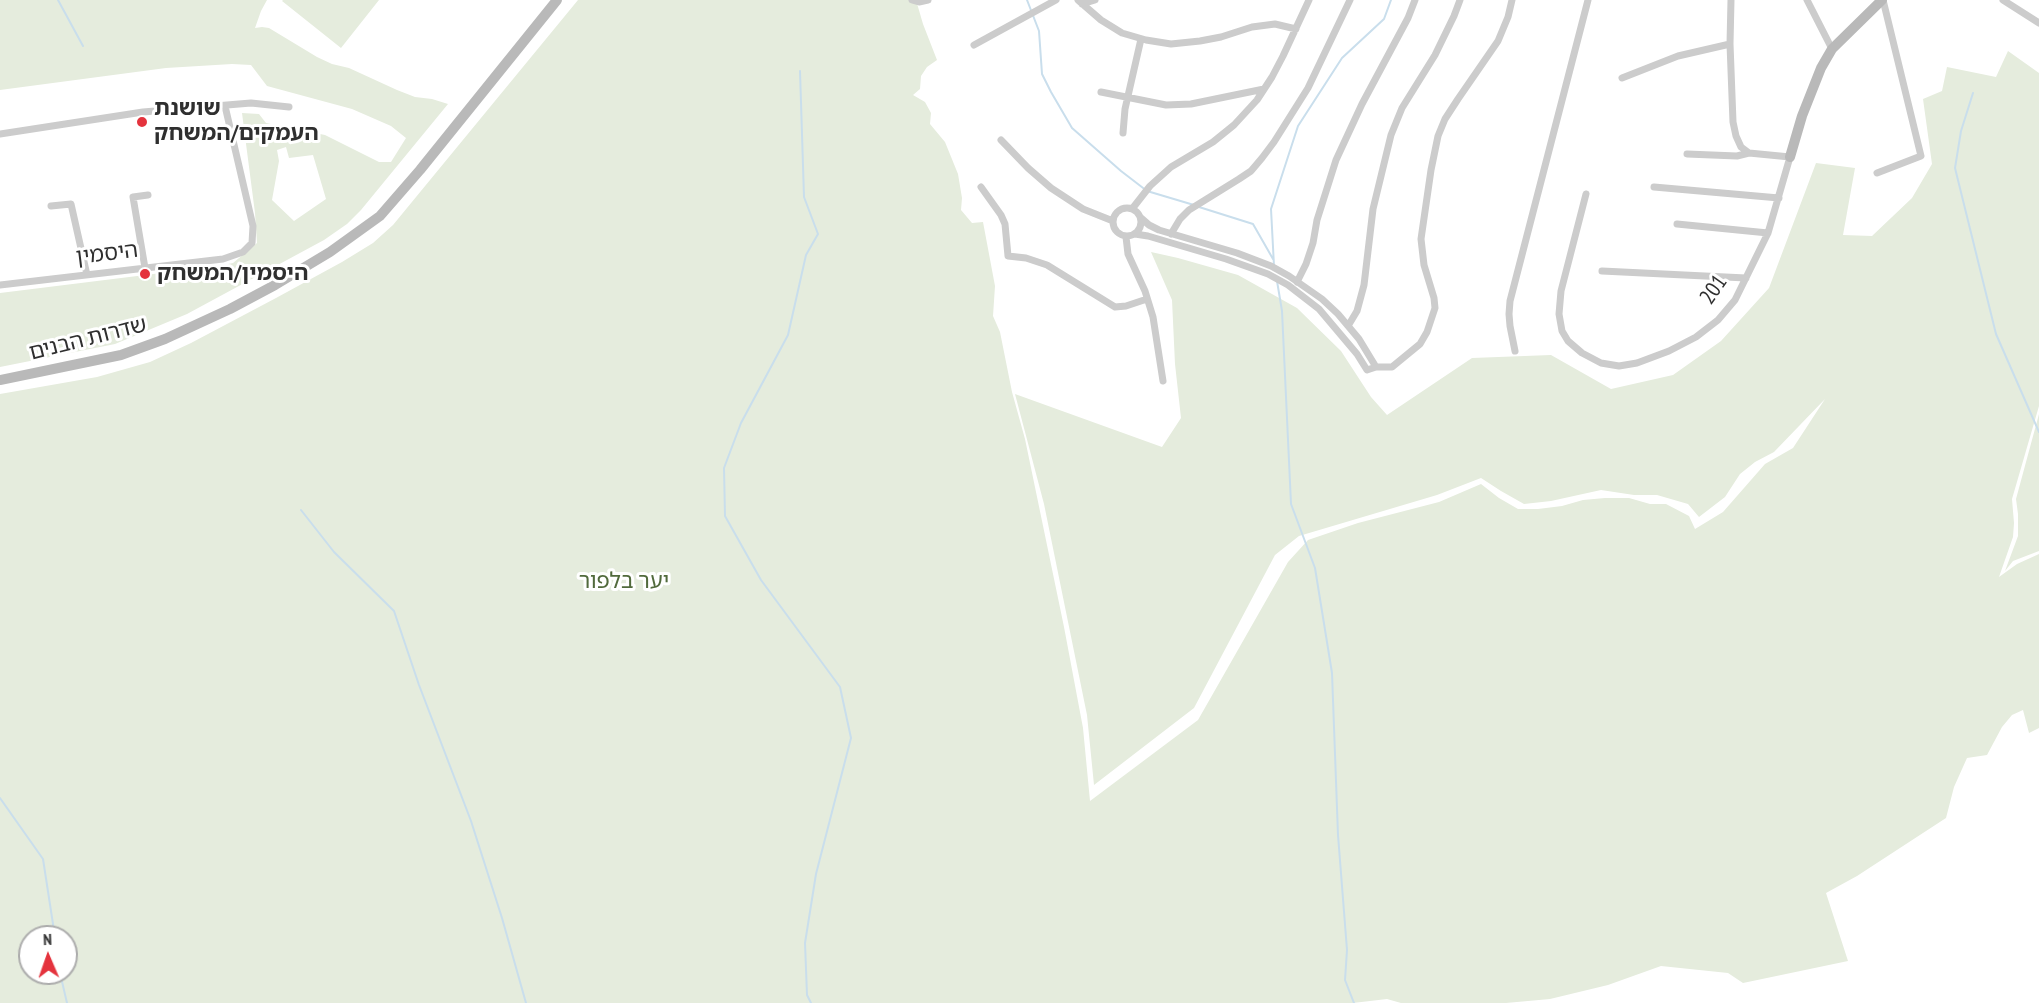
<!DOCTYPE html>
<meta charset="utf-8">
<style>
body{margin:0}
#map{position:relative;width:2039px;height:1003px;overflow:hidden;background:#fff;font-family:"PT Sans Narrow",sans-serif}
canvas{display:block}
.north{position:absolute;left:18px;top:925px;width:60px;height:60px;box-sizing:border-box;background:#fff;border:2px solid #acacac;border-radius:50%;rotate:358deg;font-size:16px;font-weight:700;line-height:24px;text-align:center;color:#2f2f2f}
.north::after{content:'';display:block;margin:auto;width:21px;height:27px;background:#e4333d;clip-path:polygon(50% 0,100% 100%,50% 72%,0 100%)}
</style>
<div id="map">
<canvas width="2039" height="1003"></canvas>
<div class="north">N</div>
</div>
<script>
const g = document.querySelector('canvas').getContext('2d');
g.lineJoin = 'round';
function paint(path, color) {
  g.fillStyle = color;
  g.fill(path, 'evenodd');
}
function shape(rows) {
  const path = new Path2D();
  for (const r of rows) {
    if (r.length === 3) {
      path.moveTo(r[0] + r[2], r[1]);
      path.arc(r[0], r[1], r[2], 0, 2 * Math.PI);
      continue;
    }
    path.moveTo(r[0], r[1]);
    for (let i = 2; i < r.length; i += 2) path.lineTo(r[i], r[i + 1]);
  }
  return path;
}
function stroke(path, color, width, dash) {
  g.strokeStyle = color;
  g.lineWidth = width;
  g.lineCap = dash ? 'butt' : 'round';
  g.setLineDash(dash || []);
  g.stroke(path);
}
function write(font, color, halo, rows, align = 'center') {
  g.font = font + ' "PT Sans Narrow","Noto Sans Hebrew",sans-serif';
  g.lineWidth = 6;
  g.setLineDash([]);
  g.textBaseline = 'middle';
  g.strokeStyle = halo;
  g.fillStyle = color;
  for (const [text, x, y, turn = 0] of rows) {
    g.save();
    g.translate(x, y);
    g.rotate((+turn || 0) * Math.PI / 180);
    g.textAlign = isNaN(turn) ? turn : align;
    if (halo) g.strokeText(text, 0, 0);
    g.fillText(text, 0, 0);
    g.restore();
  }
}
const green = shape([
 [0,0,267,0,261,11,255,28,262,27,269,28,317,57,332,64,349,68,397,90,415,97,432,99,448,104,361,210,347,224,324,240,187,314,115,344,0,367,0,293,218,266,233,263,257,243,255,213,242,113,259,114,266,123,325,135,379,162,391,162,406,138,391,126,352,109,267,86,251,65,232,64,166,68,0,90],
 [286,147,289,158,313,155,326,199,294,221,272,200,279,161,277,150],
 [283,0,379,0,341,48,282,1],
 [578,0,916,0,923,24,937,60,927,67,921,76,920,89,913,95,925,102,931,113,930,124,945,142,958,174,962,198,961,210,972,223,983,222,995,286,993,316,1000,332,1012,392,1025,439,1064,627,1083,728,1090,801,1198,720,1288,562,1308,540,1358,523,1439,502,1481,484,1499,498,1518,509,1538,509,1562,506,1583,500,1605,498,1629,498,1650,504,1666,504,1689,516,1695,529,1723,512,1765,464,1793,448,1825,399,1774,452,1755,462,1740,474,1725,497,1699,517,1688,504,1657,495,1634,495,1601,490,1551,501,1524,504,1501,491,1481,478,1437,495,1299,536,1275,555,1194,708,1094,785,1087,715,1044,504,1015,394,1162,447,1181,418,1175,364,1172,300,1151,252,1178,258,1238,275,1297,308,1341,351,1371,397,1387,415,1472,358,1551,355,1611,389,1673,375,1721,341,1769,288,1816,163,1855,168,1843,235,1872,236,1912,198,1932,164,1923,99,1942,91,1947,67,1996,77,2008,51,2039,73,2039,406,2012,499,2014,523,2013,537,1999,577,2017,564,2039,554,2039,728,2029,733,2023,710,2012,715,2002,727,1987,755,1967,758,1954,787,1946,818,1857,876,1826,893,1848,961,1743,983,1728,973,1661,966,1608,985,1550,999,1506,1003,1401,1003,1387,999,1353,1003,0,1003,0,394,97,377,150,362,191,343,276,298,342,262,373,243,393,225],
 [30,937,66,937,66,973,30,973],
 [2039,414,2039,551,2013,561,2005,571,2018,536,2018,514,2016,499]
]);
const stream = shape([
 [58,0,83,46],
 [1027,0,1039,31,1042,74,1051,92,1072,128,1121,171,1147,191,1194,205],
 [800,71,804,197,818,234,806,255,788,335,741,423,724,468,725,516,761,580,840,687,851,738,816,874,805,943,807,995,811,1003],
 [1973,93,1961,131,1955,168,1996,334,2039,432],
 [1199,207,1253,224,1273,259],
 [1274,266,1271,209,1298,126,1342,58,1384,19,1391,0],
 [1277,281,1282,311,1291,504,1315,568,1332,673,1338,835,1347,950,1345,980,1354,1003],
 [301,510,334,552,394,611,419,685,471,821,502,918,526,1003],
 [0,798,43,859,55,937],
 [60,973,67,1003]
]);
const street = shape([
 [912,0,919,2,928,0],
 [1078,0,1101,20,1122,33,1146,40,1171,44,1200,41,1221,37,1252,27,1275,24,1296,29],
 [1731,0,1730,44,1733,122,1736,136,1741,147,1749,153],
 [1807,0,1832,49],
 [2003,0,2039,23],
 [1082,4,1095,0],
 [974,45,1056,0],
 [1622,78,1678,56,1730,44],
 [1101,92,1166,105,1191,104,1264,89],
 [1123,133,1125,109,1141,39],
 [0,134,143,112,251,103,289,107],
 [1001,140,1028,168,1051,188,1083,209,1113,221],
 [1877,173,1921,156,1883,0],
 [981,187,1001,215,1005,224,1008,256,1026,258,1047,265,1115,307,1126,306,1147,299],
 [1654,187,1779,198],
 [1586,194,1561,291,1559,314,1562,331,1568,341,1582,353,1601,363,1619,366,1637,363,1669,351,1696,337,1718,320,1735,300,1768,233,1790,157,1749,153,1737,156,1687,154],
 [51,206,71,204,87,275],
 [1127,222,14],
 [1132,209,1150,186,1171,167,1213,142,1234,125,1257,100,1272,77,1283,56,1309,0],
 [1141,218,1149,225,1159,230,1237,253,1271,266,1289,276,1322,299,1338,314,1359,339,1376,367],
 [1677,224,1768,233],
 [1135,234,1148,236,1226,259,1268,274,1288,285,1319,309,1357,354,1367,370,1376,367,1392,367,1420,344,1427,332,1435,308,1434,298,1424,265,1421,239,1431,170,1438,136,1445,119,1458,99,1498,41,1508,17,1512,0],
 [1171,234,1180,219,1189,210,1239,179,1251,171,1262,158,1274,142,1308,88,1350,0],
 [1126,237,1128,254,1145,291,1153,317,1163,381],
 [145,268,133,197,148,195],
 [1602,271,1746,278],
 [1297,282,1306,264,1313,243,1317,220,1336,160,1362,104,1408,18,1415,0],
 [0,285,223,259,243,252,252,243,253,226,225,106],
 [1348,326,1357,311,1364,285,1373,209,1391,135,1402,108,1435,55,1454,16,1460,0],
 [1515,351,1510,326,1509,314,1510,301,1588,0]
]);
const secondary = shape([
 [1790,157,1802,116,1821,68,1832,49,1882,0],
 [0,380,121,355,165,339,230,309,275,285,330,252,380,216,420,170,557,0]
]);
const markers = [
 [142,122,6,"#e4333d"],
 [145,274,6,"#e4333d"]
];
const poiNames = [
 ["שושנת",154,109],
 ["העמקים/המשחק",154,134],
 ["היסמין/המשחק",157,274]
];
const streetNames = [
 ["היסמין",107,254,-7],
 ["201",1714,290,-55],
 ["שדרות הבנים",88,339,-14]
];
const parkNames = [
 ["יער בלפור",624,582]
];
paint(green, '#e5ecdd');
stroke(stream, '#c9deec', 2);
stroke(street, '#ccc', 7);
stroke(secondary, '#b9b9b9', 10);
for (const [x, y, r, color] of markers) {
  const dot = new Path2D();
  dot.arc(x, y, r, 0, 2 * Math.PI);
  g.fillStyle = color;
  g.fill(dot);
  stroke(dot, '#fff', 2);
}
write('bold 22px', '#2f2f2f', '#fff', poiNames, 'left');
write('22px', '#2f2f2f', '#fff', streetNames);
write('22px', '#516a3c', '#fff', parkNames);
</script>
